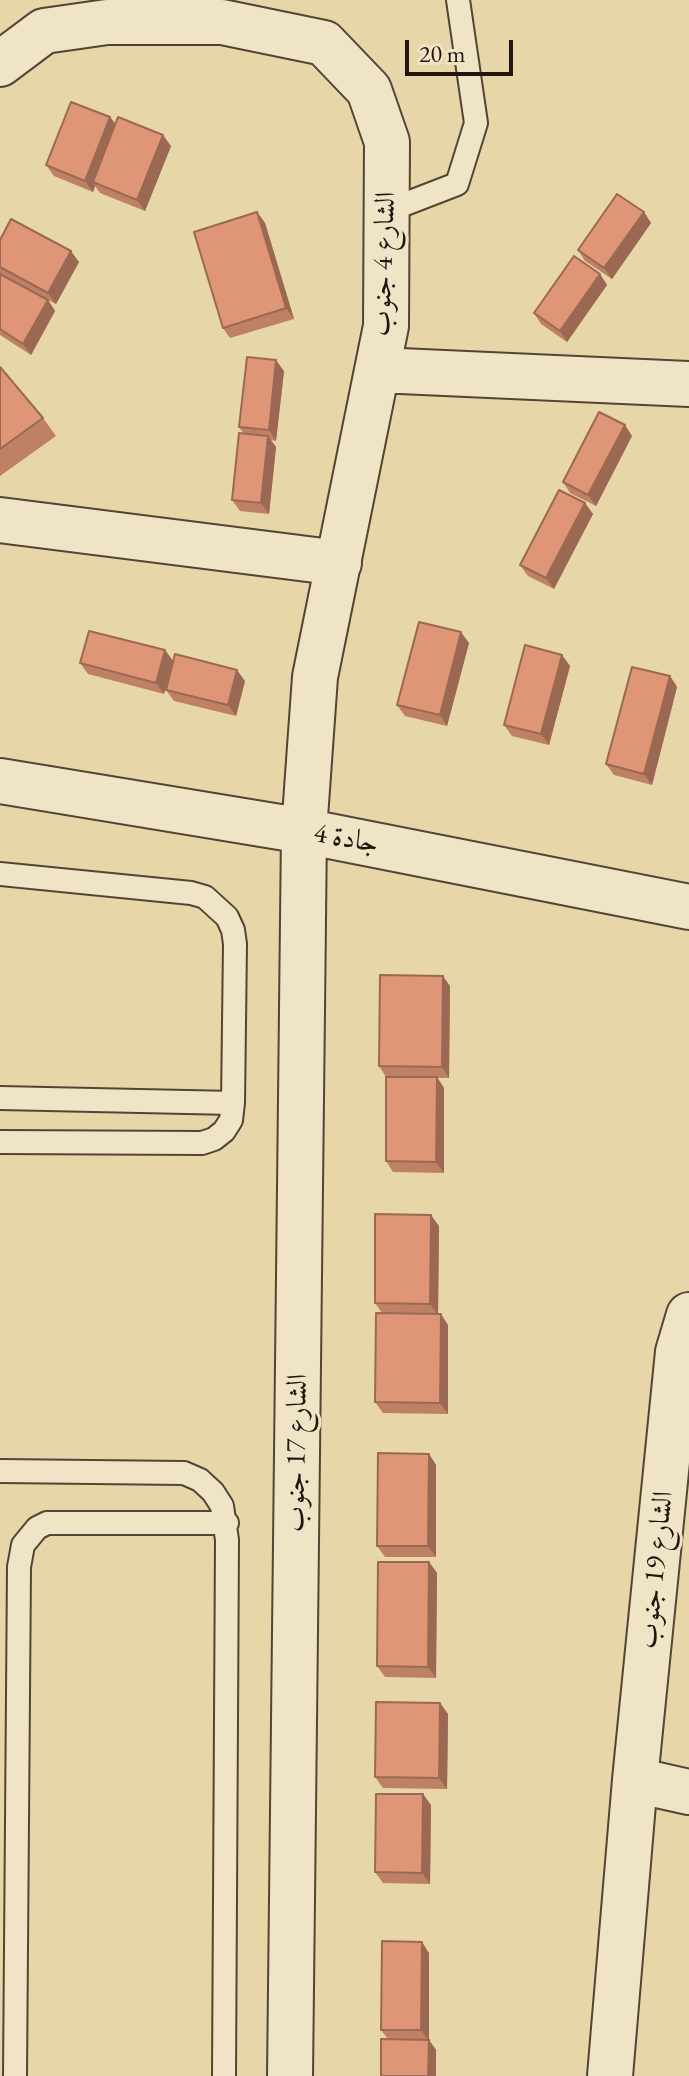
<!DOCTYPE html>
<meta charset="utf-8">
<style>
body{margin:0}
#map{position:relative;width:689px;height:2076px;overflow:hidden;background:#e6d6a8;font-family:"EB Garamond",serif}
canvas{display:block}
.scale{position:absolute;left:405px;top:40px;width:108px;height:36px;box-sizing:border-box;border:4px solid #20150f;border-top:0;padding-left:10px;font-size:24px;line-height:28px;white-space:nowrap;color:#20150f;-webkit-text-stroke:6px #efe4c6;paint-order:stroke}
</style>
<div id="map">
<canvas width="689" height="2076"></canvas>
<div class="scale">20 m</div>
</div>
<script>
const g = document.querySelector('canvas').getContext('2d');
g.lineJoin = 'round';
function shape(rows) {
  const path = new Path2D();
  for (const r of rows) {
    path.moveTo(r[0], r[1]);
    for (let i = 2; i < r.length; i += 2) path.lineTo(r[i], r[i + 1]);
  }
  return path;
}
function stroke(path, color, width, dash) {
  g.strokeStyle = color;
  g.lineWidth = width;
  g.lineCap = dash ? 'butt' : 'round';
  g.setLineDash(dash || []);
  g.stroke(path);
}
function paint(path, color) {
  g.fillStyle = color;
  g.fill(path, 'evenodd');
}
function write(font, color, halo, rows, align = 'center') {
  g.font = font + ' "EB Garamond",Amiri,serif';
  g.lineWidth = 6;
  g.setLineDash([]);
  g.textBaseline = 'middle';
  g.strokeStyle = halo;
  g.fillStyle = color;
  for (const [text, x, y, turn = 0] of rows) {
    g.save();
    g.translate(x, y);
    g.rotate((+turn || 0) * Math.PI / 180);
    g.textAlign = isNaN(turn) ? turn : align;
    if (halo) g.strokeText(text, 0, 0);
    g.fillText(text, 0, 0);
    g.restore();
  }
}
const service = shape([
 [387,211,457,184,476,123,458,0],
 [0,874,191,893,205,897,227,917,233,930,235,944,233,1103,231,1120,224,1131,214,1139,202,1143,0,1142],
 [0,1098,233,1103],
 [0,1471,184,1473,200,1480,213,1492,222,1506,227,1540,224,2076],
 [15,2076,19,1567,23,1545,37,1528,47,1523,227,1523]
]);
const minor = shape([
 [0,64,44,31,107,22,222,22,324,43,369,90,387,142,386,326,315,677,304,831,290,2076],
 [378,370,689,384],
 [0,520,339,563],
 [0,781,304,831,689,907],
 [635,1780,689,1792],
 [610,2076,635,1780,678,1352,689,1315]
]);
const wall = shape([
 [110,117,116,124,171,146,145,211,100,193,95,186,93,192,54,176,46,165],
 [257,212,265,223,294,319,230,338,223,328],
 [644,212,651,223,612,279,585,261,578,250],
 [0,240,79,262,56,304,48,300,55,311,31,355,0,335],
 [600,274,607,285,567,342,541,324,534,313],
 [0,367,43,418,56,436,0,476],
 [284,371,276,441,271,440,276,447,269,514,240,511,232,500,244,434,239,427],
 [632,436,596,506,570,493,563,482],
 [585,503,593,514,554,589,528,576,520,565],
 [469,643,447,726,405,716,397,705],
 [165,650,173,661,164,694,88,674,80,663],
 [562,655,570,666,549,745,512,736,504,725],
 [670,676,677,687,652,785,614,775,606,764],
 [245,681,236,716,174,701,166,690],
 [450,986,449,1078,437,1078,444,1088,444,1173,393,1172,386,1161,386,1077,379,1066],
 [439,1226,438,1314,448,1325,448,1414,383,1413,375,1402,382,1313,375,1303],
 [429,1454,436,1465,436,1557,385,1557,377,1546],
 [429,1562,437,1573,436,1678,385,1677,377,1666],
 [440,1703,448,1714,447,1789,383,1788,375,1777],
 [431,1805,430,1884,383,1883,375,1872],
 [429,1953,429,2040,436,2050,436,2076,381,2076,388,2039,381,2030]
]);
const shadedWall = shape([
 [110,117,118,128,93,182,95,186,93,192,85,181],
 [163,135,171,146,145,211,137,200],
 [257,212,265,223,294,319,286,308],
 [644,212,651,223,612,279,604,268],
 [71,251,79,262,56,304,48,293],
 [600,274,607,285,567,342,560,331],
 [48,300,55,311,31,355,23,344],
 [276,360,284,371,276,441,269,430],
 [625,425,632,436,596,506,588,495],
 [268,436,276,447,269,514,261,503],
 [585,503,593,514,554,589,546,578],
 [461,632,469,643,447,726,440,715],
 [165,650,173,661,164,694,156,683],
 [562,655,570,666,549,745,541,734],
 [237,670,245,681,236,716,228,705],
 [670,676,677,687,652,785,644,774],
 [443,976,450,986,449,1078,442,1067],
 [437,1077,444,1088,444,1173,436,1162],
 [431,1215,439,1226,438,1315,430,1304],
 [441,1314,448,1325,448,1414,440,1403],
 [429,1454,436,1465,436,1557,428,1546],
 [429,1562,437,1573,436,1678,428,1667],
 [440,1703,448,1714,447,1789,439,1778],
 [423,1794,431,1805,430,1884,422,1873],
 [422,1942,429,1953,429,2040,436,2050,436,2076,428,2076,429,2041,421,2030]
]);
const building = shape([
 [71,102,110,117,85,181,46,165,71,102],
 [118,117,163,135,137,200,93,182,118,117],
 [617,194,644,212,604,268,578,250,617,194],
 [257,212,286,308,223,328,194,232,257,212],
 [11,219,71,251,48,293,0,267,0,240,11,219],
 [574,256,600,274,560,331,534,313,574,256],
 [0,274,48,300,23,344,0,329,0,274],
 [247,357,276,360,269,430,239,427,247,357],
 [0,367,43,418,0,449,0,367],
 [599,412,625,425,588,495,563,482,599,412],
 [239,433,268,436,261,503,232,500,239,433],
 [559,490,585,503,546,578,520,565,559,490],
 [419,622,461,632,440,715,397,705,419,622],
 [89,631,165,650,156,683,80,663,89,631],
 [525,645,562,655,541,734,504,725,525,645],
 [175,654,237,670,228,705,166,690,175,654],
 [632,667,670,676,644,774,606,764,632,667],
 [380,975,443,976,442,1067,379,1066,380,975],
 [386,1077,437,1077,436,1162,386,1161,386,1077],
 [375,1214,431,1215,430,1304,375,1303,375,1214],
 [376,1313,441,1314,440,1403,375,1402,376,1313],
 [378,1453,429,1454,428,1546,377,1546,378,1453],
 [378,1562,429,1562,428,1667,377,1666,378,1562],
 [376,1702,440,1703,439,1778,375,1777,376,1702],
 [376,1794,423,1794,422,1873,375,1872,376,1794],
 [382,1941,422,1942,421,2030,381,2030,382,1941],
 [381,2039,429,2040,428,2076,381,2076,381,2039]
]);
const streetNames = [
 ["الشارع 4 جنوب",384,264,-88],
 ["جادة 4",346,839,10],
 ["الشارع 17 جنوب",297,1453,-89],
 ["الشارع 19 جنوب",656,1570,-84]
];
stroke(service, '#524535', 26);
stroke(minor, '#524535', 48);
stroke(service, '#efe4c6', 22);
stroke(minor, '#efe4c6', 44);
paint(wall, '#bf8165');
paint(shadedWall, '#9b6953');
paint(building, '#de9676');
stroke(building, '#9b6953', 2);
write('28px', '#20150f', '#efe4c6', streetNames);
</script>
